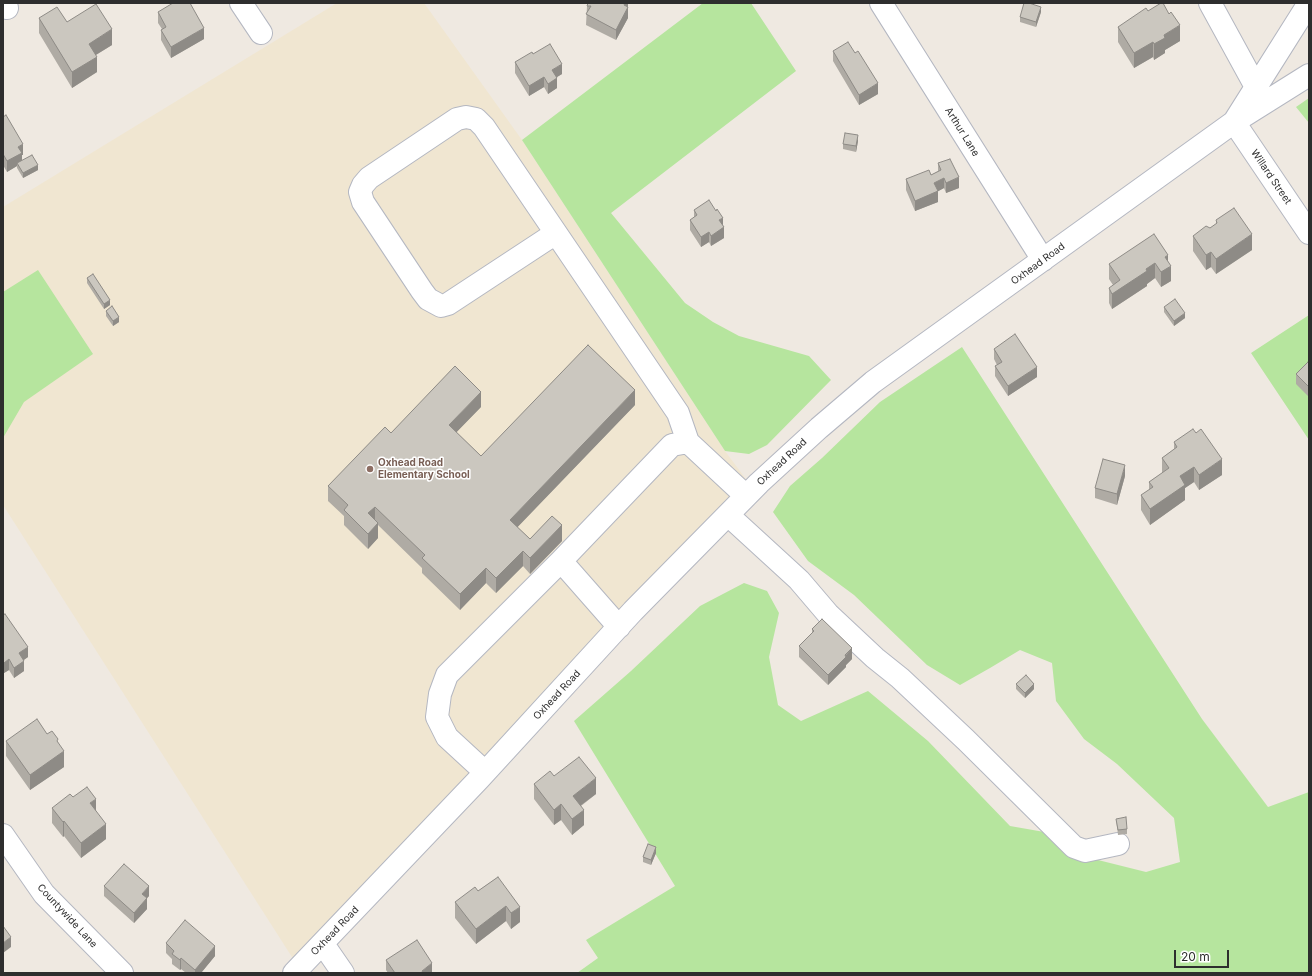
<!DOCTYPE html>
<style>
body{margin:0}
#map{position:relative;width:1312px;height:976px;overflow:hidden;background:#efe9e1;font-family:Inter,sans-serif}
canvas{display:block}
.frame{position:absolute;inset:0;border:4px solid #2e2e2e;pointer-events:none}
.scale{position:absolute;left:1174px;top:950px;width:55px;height:18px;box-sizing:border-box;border:2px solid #2e2e2e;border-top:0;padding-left:5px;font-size:12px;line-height:14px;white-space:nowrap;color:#2e2e2e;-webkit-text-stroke:3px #fff;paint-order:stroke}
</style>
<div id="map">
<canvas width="1312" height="976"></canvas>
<div class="frame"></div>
<div class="scale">20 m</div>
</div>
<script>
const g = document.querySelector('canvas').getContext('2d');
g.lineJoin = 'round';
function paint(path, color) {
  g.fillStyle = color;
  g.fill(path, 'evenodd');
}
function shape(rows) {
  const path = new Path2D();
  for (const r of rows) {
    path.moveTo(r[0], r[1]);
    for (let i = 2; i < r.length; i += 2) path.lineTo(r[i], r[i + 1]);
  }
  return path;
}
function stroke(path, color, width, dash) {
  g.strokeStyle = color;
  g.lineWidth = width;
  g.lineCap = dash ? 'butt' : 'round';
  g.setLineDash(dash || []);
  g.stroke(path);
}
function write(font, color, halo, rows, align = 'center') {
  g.font = font + ' Inter,sans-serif';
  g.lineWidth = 3;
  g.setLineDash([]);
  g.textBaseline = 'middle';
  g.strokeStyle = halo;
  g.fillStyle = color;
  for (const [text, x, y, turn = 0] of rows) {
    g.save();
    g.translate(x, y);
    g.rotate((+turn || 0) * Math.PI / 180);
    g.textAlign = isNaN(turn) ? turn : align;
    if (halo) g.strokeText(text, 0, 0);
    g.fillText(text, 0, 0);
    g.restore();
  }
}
const education = shape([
 [337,3,424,3,522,140,725,451,751,486,299,968,3,505,3,207]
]);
const green = shape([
 [703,3,751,3,796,71,611,213,685,303,713,322,739,336,809,356,831,380,767,445,749,454,725,451,522,140],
 [1309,98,1309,123,1296,107],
 [38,270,93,354,24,402,3,438,3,292],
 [1309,315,1309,440,1251,353],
 [962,347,1202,719,1268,807,1309,792,1309,973,577,973,598,958,586,940,675,886,574,721,631,671,700,606,744,583,767,591,779,613,769,657,778,705,801,721,868,691,928,741,1010,826,1050,833,1082,856,1146,872,1180,862,1174,818,1117,764,1084,739,1056,701,1052,663,1020,650,990,668,960,685,927,665,854,595,808,561,773,512,790,486,822,458,880,402]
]);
const minor = shape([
 [4,3,7,8],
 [241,3,261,33],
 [881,3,1043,260],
 [1210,3,1256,87],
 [1309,75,1234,122,1309,233],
 [556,233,448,304,441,306,428,299,422,291,363,202,360,192,363,185,369,178,457,119,466,117,476,119,484,127,678,413,688,442],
 [728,515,799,580,828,614,875,658,900,678,966,740,1074,847,1085,851,1118,844],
 [561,561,619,627],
 [485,772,447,737,437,717,440,694,447,675,561,561,672,445,688,442,746,496],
 [3,835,44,894,122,973],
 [323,944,343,973],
 [294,973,479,779,633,611,759,483,819,428,873,382,1234,122,1309,3]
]);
const wall = shape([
 [628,3,628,18,616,40,586,25,587,6],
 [1148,11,1180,41,1165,50,1165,53,1154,60,1153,57,1134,68,1118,42,1118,27],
 [158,12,204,39,171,58,161,40,161,30,162,29,158,23],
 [1041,12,1036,27,1020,22,1020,17],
 [39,18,67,22,112,45,96,55,97,72,72,88,39,33],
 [833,51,878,94,859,105,833,61],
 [533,54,562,74,557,77,557,88,548,94,544,87,529,96,515,73,515,62],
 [3,117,23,155,22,155,22,160,38,170,23,178,17,168,17,166,7,172,3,165],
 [858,141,856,152,843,149,843,144],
 [938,163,959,188,946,193,944,188,938,191,938,202,915,211,906,190,906,179,931,175,938,171],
 [694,210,723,225,724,238,711,246,709,242,701,247,690,230,690,220,694,217],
 [1216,220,1252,250,1216,274,1211,267,1206,270,1193,251,1193,236,1210,228,1216,224],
 [1168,261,1171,281,1161,287,1155,278,1147,284,1147,286,1112,309,1109,303,1109,288,1113,285,1109,279,1109,264],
 [87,278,110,305,104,309,87,283],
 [1164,307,1185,318,1174,326,1164,312],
 [106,311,119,322,113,326,106,316],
 [994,349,1037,377,1008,396,995,376,995,366,997,365,994,359],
 [1309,363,1309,397,1296,384,1296,374],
 [635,405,517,527,530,539,562,541,530,574,523,566,496,593,486,583,460,610,422,573,422,568,378,525,378,538,368,549,344,525,344,516,328,501,328,486,391,433,481,407,456,432,481,456],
 [1174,442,1222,475,1199,490,1194,482,1185,488,1185,500,1150,525,1141,510,1141,495,1149,490,1149,482,1162,473,1162,458,1174,449],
 [1125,476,1117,505,1095,498,1095,488],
 [3,615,28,657,24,660,24,671,14,678,9,670,4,673,3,672],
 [812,629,852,659,846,665,846,667,828,685,799,657,799,646,812,633],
 [1016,684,1034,689,1025,698,1016,689],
 [47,734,58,742,64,767,30,790,6,756,6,741],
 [554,776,596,794,581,806,584,825,572,835,561,820,554,825,534,799,534,784],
 [73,797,106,839,81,858,64,836,63,837,52,823,52,808],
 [1116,819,1127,829,1127,834,1118,835],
 [656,853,651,865,643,862,643,857],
 [498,877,520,922,511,929,506,921,476,944,455,918,455,902,478,891],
 [104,886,149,896,147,898,147,909,134,923,104,896],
 [166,943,215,956,201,973,186,973,181,969,180,970,172,964,172,959,166,953],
 [386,960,432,973,388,973,386,970]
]);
const shadedWall = shape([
 [625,3,628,3,628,18,616,40,616,30],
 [1041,7,1041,12,1036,27,1036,22],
 [1180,25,1180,41,1165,50,1165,53,1154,60,1154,44,1164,35],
 [204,28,204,39,171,58,171,47],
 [112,29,112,45,89,59,89,44],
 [1153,42,1153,57,1134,68,1134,53],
 [97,57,97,72,72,88,72,72],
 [562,64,562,74,552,80,552,70],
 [544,77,544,87,529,96,529,86],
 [557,78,557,88,548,94,548,84],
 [878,83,878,94,859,105,859,95],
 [858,135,858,141,856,152,856,146],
 [23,144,23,155,22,155,22,163,17,163,17,166,7,172,7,161,18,147],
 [38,165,38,170,23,178,23,173],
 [959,177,959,188,946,193,946,183],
 [944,178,944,188,935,193,938,191,938,202,915,211,915,201,934,183],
 [723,218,723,228,719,220],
 [724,227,724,238,711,246,711,236],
 [709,232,709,242,701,247,701,237],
 [1252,234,1252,250,1216,274,1216,259],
 [1211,252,1211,267,1206,270,1206,255],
 [1168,255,1168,268,1171,266,1171,281,1161,287,1161,272,1165,257],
 [1155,263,1155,278,1147,284,1147,286,1112,309,1112,294,1146,269],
 [110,300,110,305,104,309,104,304],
 [1185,313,1185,318,1174,326,1174,321],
 [119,317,119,322,113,326,113,321],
 [1037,367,1037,377,1008,396,1008,386],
 [635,390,635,405,510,535,510,520],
 [481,392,481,407,449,440,449,425],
 [1222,459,1222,475,1199,490,1199,475],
 [1125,465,1125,476,1117,505,1117,494],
 [1194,467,1194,482,1185,488,1185,500,1150,525,1150,509,1180,476],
 [375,507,375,522,368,513],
 [378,523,378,538,368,549,368,534],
 [562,525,562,541,530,574,530,558],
 [523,551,523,566,496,593,496,578],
 [486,568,486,583,460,610,460,594],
 [28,647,28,657,19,663,19,653],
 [852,648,852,659,846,665,846,667,828,685,828,675],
 [9,659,9,670,4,673,4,663],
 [24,661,24,671,14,678,14,668],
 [1034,684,1034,689,1025,698,1025,693],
 [64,751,64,767,30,790,30,775],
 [596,778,596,794,573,811,573,796],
 [96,799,96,814,90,803],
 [561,804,561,820,554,825,554,810],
 [584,810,584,825,572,835,572,819],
 [64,821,64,836,63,837,63,822],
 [106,824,106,839,81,858,81,843],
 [656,847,656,853,651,865,651,860],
 [149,886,149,896,142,904,142,894],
 [147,898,147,909,134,923,134,913],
 [506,906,506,921,476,944,476,929],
 [520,907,520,922,511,929,511,913],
 [11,937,11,947,3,953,3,943],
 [215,946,215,956,201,973,195,973,195,970],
 [181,958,181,969,180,970,180,960],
 [432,963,432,973,422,973,422,971]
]);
const building = shape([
 [173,3,190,3,204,28,171,47,161,30,166,27,158,12,173,3],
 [588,3,625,3,624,5,628,7,616,30,586,14,591,6,587,6,588,3],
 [1024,3,1029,3,1041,7,1036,22,1020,17,1024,3],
 [1161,3,1163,3,1169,14,1171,12,1180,25,1164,35,1165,38,1154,44,1153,42,1134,53,1118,27,1146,8,1148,11,1161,3],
 [96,4,112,29,89,44,97,57,72,72,39,18,57,7,67,22,96,4],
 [848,42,855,53,858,51,878,83,859,95,833,51,848,42],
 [550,44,562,64,552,70,557,78,548,84,544,77,529,86,515,62,532,52,533,54,550,44],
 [6,115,23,144,18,147,22,153,7,161,3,154,3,117,6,115],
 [845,133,858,135,856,146,843,144,845,133],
 [32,155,38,165,23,173,17,163,32,155],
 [950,159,959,177,946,183,944,178,934,183,938,191,915,201,906,179,929,170,931,175,941,170,938,163,950,159],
 [709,200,716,211,717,209,723,218,719,220,724,227,711,236,709,232,701,237,690,220,697,215,694,210,709,200],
 [1234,208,1252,234,1216,259,1211,252,1206,255,1193,236,1206,226,1210,228,1217,223,1216,220,1234,208],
 [1154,234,1168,255,1165,257,1171,266,1161,272,1155,263,1146,269,1147,271,1112,294,1109,288,1120,280,1109,264,1154,234],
 [93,274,110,300,104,304,87,278,93,274],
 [1175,299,1185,313,1174,321,1164,307,1175,299],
 [112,306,119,317,113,321,106,311,112,306],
 [1015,334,1037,367,1008,386,995,366,1002,362,994,349,1015,334],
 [588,345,635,390,510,520,530,539,552,516,562,525,530,558,523,551,496,578,486,568,460,594,422,558,425,555,375,507,368,513,378,523,368,534,344,510,348,505,328,486,385,427,391,433,455,366,481,392,449,425,481,456,588,345],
 [1308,362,1309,363,1309,387,1296,374,1308,362],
 [1193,429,1196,433,1201,429,1222,459,1199,475,1194,467,1180,476,1185,485,1150,509,1141,495,1153,487,1149,482,1169,468,1162,458,1177,447,1174,442,1193,429],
 [1103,459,1125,465,1117,494,1095,488,1103,459],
 [5,614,28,647,19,653,24,661,14,668,9,659,4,663,3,661,3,615,5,614],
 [822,619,852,648,845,655,846,657,828,675,799,646,814,631,812,629,822,619],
 [1026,675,1034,684,1025,693,1016,684,1026,675],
 [37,719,47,734,52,731,58,739,57,741,64,751,30,775,6,741,37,719],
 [579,757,596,778,573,796,584,810,572,819,561,804,554,810,534,784,550,771,554,776,579,757],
 [87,787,96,799,90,803,106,824,81,843,64,821,63,822,52,808,70,794,73,797,87,787],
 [1126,817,1127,829,1118,830,1116,819,1126,817],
 [648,844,656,847,651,860,643,857,648,844],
 [124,864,149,886,142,894,147,898,134,913,104,886,124,864],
 [498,877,520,907,511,913,506,906,476,929,455,902,475,887,478,891,498,877],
 [185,920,215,946,195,970,181,958,180,960,172,954,174,951,166,943,185,920],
 [3,926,11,937,3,943,3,926],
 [417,940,432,963,422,971,423,973,395,973,386,960,417,940]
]);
const markers = [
 [370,469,4,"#8d6e63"]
];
const streetNames = [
 ["Arthur Lane",962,132,58],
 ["Willard Street",1271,177,56],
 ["Oxhead Road",1038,264,-36],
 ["Oxhead Road",782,462,-43],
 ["Oxhead Road",557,695,-47],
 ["Countywide Lane",67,916,47],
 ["Oxhead Road",335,931,-46]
];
const educationNames = [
 ["Oxhead Road",378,463],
 ["Elementary School",378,475]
];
paint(education, '#f0e6d1');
paint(green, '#b6e59e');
stroke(minor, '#b4b7c1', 24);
stroke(minor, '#fff', 22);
paint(wall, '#afaba4');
paint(shadedWall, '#8e8b86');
paint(building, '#cbc7bf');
stroke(building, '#8e8b86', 1);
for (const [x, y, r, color] of markers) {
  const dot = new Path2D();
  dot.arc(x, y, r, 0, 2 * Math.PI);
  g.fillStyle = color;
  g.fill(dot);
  stroke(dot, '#fff', 1.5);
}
write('10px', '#2e2e2e', '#fff', streetNames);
write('bold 10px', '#785e54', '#fff', educationNames, 'left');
</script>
